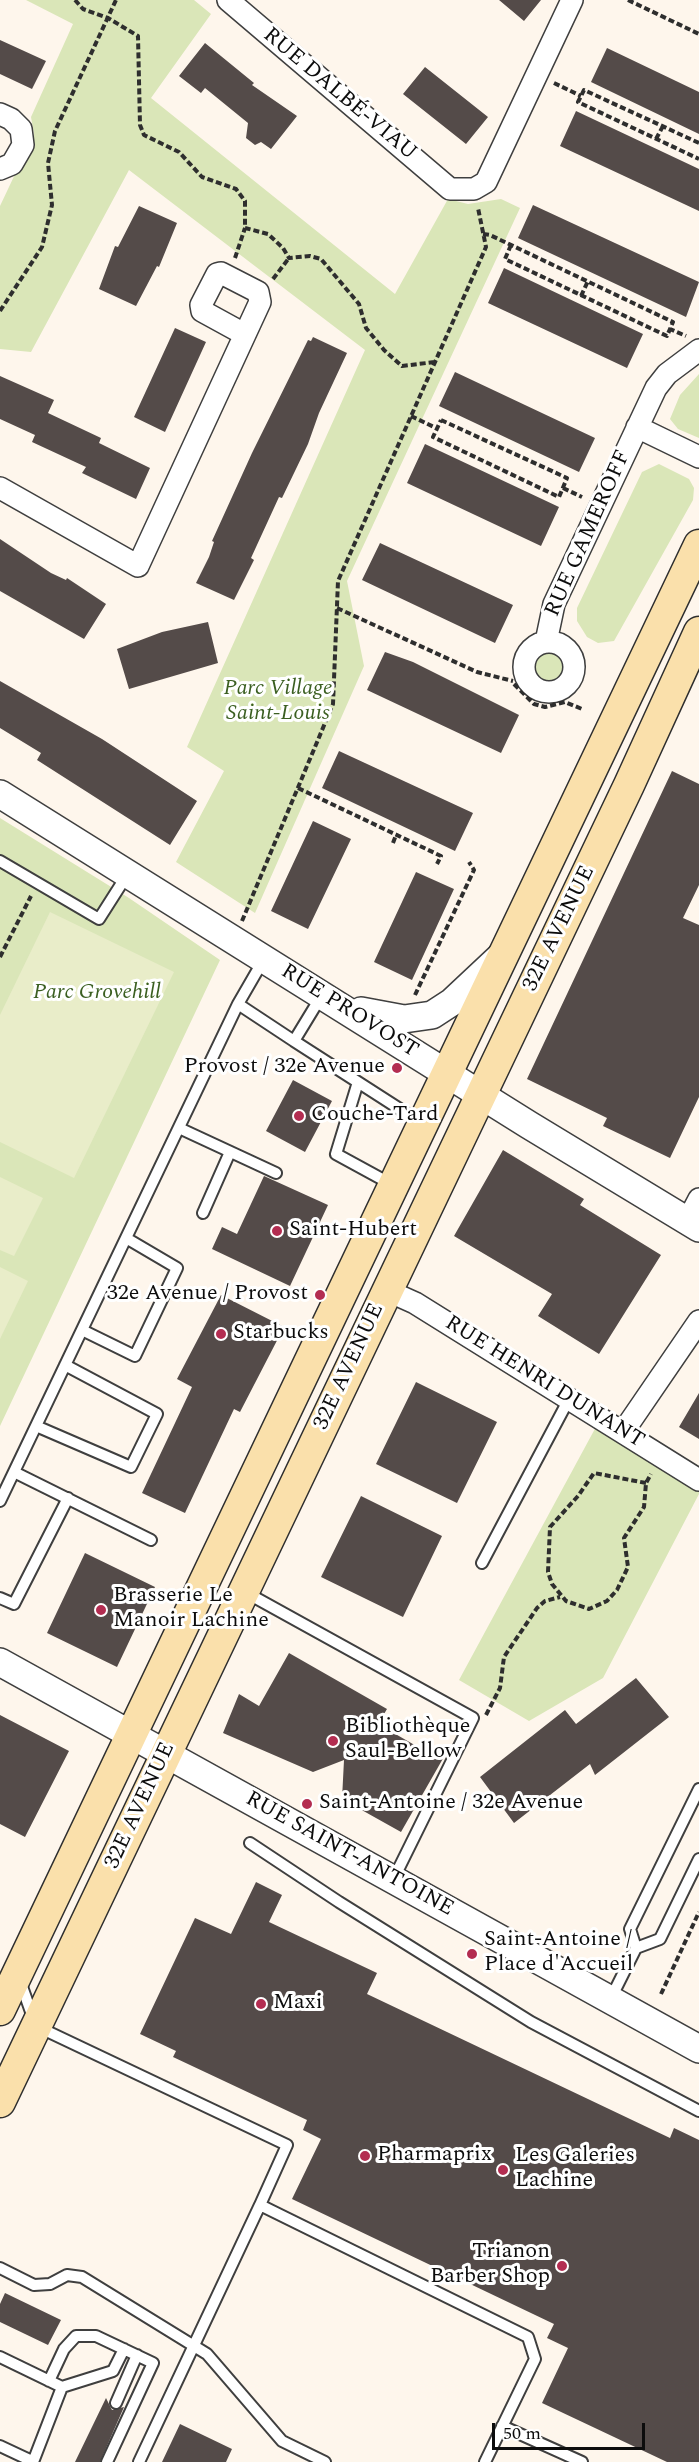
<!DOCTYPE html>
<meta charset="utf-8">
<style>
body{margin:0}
#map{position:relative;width:699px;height:2462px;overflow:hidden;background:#fef6ec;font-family:Spectral,serif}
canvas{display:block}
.scale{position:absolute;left:492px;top:2423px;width:153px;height:27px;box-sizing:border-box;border:3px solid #0c0c0c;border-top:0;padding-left:8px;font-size:18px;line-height:21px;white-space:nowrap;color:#0c0c0c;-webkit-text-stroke:4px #fff;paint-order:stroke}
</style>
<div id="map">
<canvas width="699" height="2462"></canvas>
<div class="scale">50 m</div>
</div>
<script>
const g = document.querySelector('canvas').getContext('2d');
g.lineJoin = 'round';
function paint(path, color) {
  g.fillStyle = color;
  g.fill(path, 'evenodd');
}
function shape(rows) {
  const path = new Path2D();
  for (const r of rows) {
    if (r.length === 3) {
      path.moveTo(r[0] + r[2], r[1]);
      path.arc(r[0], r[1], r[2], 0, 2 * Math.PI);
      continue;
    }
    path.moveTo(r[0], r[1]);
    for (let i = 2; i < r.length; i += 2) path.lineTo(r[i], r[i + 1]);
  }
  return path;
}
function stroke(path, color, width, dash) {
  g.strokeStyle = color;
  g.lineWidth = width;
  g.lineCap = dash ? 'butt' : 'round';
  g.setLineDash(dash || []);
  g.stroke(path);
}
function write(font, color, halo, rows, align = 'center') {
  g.font = font + ' Spectral,serif';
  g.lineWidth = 6;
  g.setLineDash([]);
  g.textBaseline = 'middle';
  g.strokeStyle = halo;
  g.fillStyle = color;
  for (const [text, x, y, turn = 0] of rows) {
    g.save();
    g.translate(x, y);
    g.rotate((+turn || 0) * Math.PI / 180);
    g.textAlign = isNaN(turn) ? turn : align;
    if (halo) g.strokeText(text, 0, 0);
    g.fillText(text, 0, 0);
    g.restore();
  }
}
const green = shape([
 [26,0,194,0,211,14,151,98,395,294,448,199,468,204,501,199,520,208,347,581,364,666,255,913,176,862,224,771,187,747,365,350,129,170,31,352,0,349,0,206,34,134,31,117,73,24],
 [699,374,699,438,678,429,670,419,680,395],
 [659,464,689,479,694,488,693,500,614,641,598,643,587,637,577,621,577,608,642,472],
 [549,667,15],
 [0,818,129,898,220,960,0,1426],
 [597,1425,699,1489,699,1494,603,1678,529,1721,459,1680]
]);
const pitch = shape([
 [50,912,174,972,74,1178,0,1142,0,1015],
 [0,1177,43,1198,14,1256,0,1250],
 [0,1267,28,1281,0,1339]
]);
const building = shape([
 [499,0,541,0,524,21],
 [0,40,46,61,32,89,0,74],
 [205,43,254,83,252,85,297,116,271,149,261,142,255,145,246,138,248,123,205,88,201,93,179,76],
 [607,48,699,92,699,134,591,82],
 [425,67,488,117,466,144,403,94],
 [576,111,699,169,699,211,560,146],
 [533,205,699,282,686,317,518,238],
 [139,206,177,223,159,267,157,266,136,306,99,289,115,246,118,247],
 [504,268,643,334,627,368,488,303],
 [175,328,206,342,165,432,134,417],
 [313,337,347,353,319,413,308,444,282,498,279,497,251,558,254,560,234,600,196,583,209,557,214,542,212,541,252,453,308,340,311,341],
 [455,372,595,438,579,472,439,406],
 [0,376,54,400,48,413,101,438,99,443,150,468,136,499,82,473,86,467,32,442,35,435,0,419],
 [425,444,559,507,541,546,407,483],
 [0,539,51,573,66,580,67,578,106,604,84,639,0,591],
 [380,543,513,605,495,643,362,580],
 [208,622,218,663,129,689,117,649,162,632],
 [385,652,413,662,519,715,501,753,367,690],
 [0,681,102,739,197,801,170,845,37,760,41,753,0,728],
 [339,751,473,813,455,851,322,788],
 [672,771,699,784,699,885,683,918,699,925,699,1097,670,1158,603,1126,607,1118,527,1079],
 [313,821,351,839,308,929,271,911],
 [416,872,454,889,412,980,374,962],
 [293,1080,332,1101,305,1152,266,1131],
 [503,1150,584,1199,580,1205,661,1255,599,1354,538,1316,552,1294,454,1236],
 [264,1176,328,1205,290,1286,212,1249,222,1227,237,1234],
 [221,1295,284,1327,240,1412,234,1409,185,1513,142,1493,192,1387,177,1379],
 [416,1382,497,1422,457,1503,376,1464],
 [699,1393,699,1439,679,1427],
 [361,1496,442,1536,403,1617,321,1577],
 [85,1553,155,1587,117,1667,47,1633],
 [289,1653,387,1709,378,1724,425,1751,428,1745,445,1755,401,1832,342,1799,344,1760,313,1772,223,1733,239,1694,259,1706],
 [636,1678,669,1717,595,1775,590,1764,514,1823,480,1777,565,1710,576,1724],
 [0,1715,69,1751,25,1837,0,1824],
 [256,1882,282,1895,269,1922,377,1973,367,1994,670,2138,674,2128,699,2140,699,2462,667,2462,542,2403,568,2348,547,2338,554,2324,292,2199,321,2139,303,2130,307,2120,173,2057,176,2051,140,2034,195,1918,231,1934],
 [5,2293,61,2320,48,2345,0,2322,0,2304],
 [106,2398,112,2410,124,2407,100,2462,75,2462],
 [180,2424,232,2449,226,2462,162,2462]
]);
const path = shape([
 [75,0,83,9,108,18,138,36,140,125,144,135,179,152,202,177,236,189,245,201,245,228,268,234,283,248,289,258,310,256,321,259,359,304,366,328,384,350,402,366,435,362],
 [628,0,699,34],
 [554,83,581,96],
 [656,139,663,126],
 [699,143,584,90,578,102,699,159],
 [483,234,490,235,673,322,670,329,686,336],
 [511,245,505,259,667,336,670,329],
 [235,258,245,228],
 [273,279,289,258],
 [581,296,588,281],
 [0,311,42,247,52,205,48,163,55,131,116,0],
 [411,416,436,428],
 [441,420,567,478,559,497,433,437,441,420],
 [563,488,582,497],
 [337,608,477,672,513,681],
 [514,684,534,704,545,707,565,702,582,709],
 [298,788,441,856,437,864],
 [393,843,396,835],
 [242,921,333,704,338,581,486,247,478,208],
 [0,957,31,896],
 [415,995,474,870,469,862],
 [646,1483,594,1473,578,1496,550,1527,548,1572,552,1584,566,1601,589,1609,607,1601,617,1590,628,1567,624,1538,644,1507,646,1483,651,1474],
 [486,1715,500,1688,504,1657,537,1608,545,1601,560,1597],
 [661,1994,699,1912]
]);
const service = shape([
 [0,861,99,919,127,875],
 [238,1004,294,1041,322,995],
 [294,1041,420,1122],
 [358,1082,336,1154,391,1184],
 [179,1128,276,1173],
 [203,1213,230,1152],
 [82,1330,135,1356,177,1268,126,1238],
 [36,1426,131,1467,157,1414,65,1365],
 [14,1472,151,1540],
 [0,1501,238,1004,264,959],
 [482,1563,569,1399],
 [245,1592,473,1718,393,1880],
 [0,1598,14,1604,68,1498],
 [250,1843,339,1902,531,2022,699,2111],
 [636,1948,660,1939,699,1859],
 [20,1981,36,2026,287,2145,260,2205,528,2337,535,2359,485,2462],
 [610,2000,636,1948,630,1929,699,1789],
 [0,2268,34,2285,50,2284,67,2275,82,2277,207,2354,282,2441,325,2462],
 [0,2357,62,2387,33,2462],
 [49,2381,64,2349,76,2336,96,2336,153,2363,107,2462],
 [62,2387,113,2371,124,2349],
 [116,2403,137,2355],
 [502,2426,582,2462],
 [0,2446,32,2461],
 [139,2462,260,2205]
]);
const minor = shape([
 [228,0,450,189,474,189,486,182,572,0],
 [0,114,11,119,21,129,23,145,12,164,0,169],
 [637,427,699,457],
 [0,488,138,566,260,302,258,292,221,273,217,274,201,305,202,311,244,334],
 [546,642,554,604,656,388,667,374,699,350],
 [549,667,25],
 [687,1222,699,1199],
 [386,1290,415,1303,699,1480],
 [623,1432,699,1321]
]);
const tertiary = shape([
 [0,794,529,1125,699,1228],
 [361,1011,404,1019,432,1015,452,1002,500,957],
 [0,1662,699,2049]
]);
const secondary = shape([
 [0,2010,699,545],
 [0,2102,629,785,699,632]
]);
const markers = [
 [397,1068,6,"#b32d51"],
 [299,1116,6,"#b32d51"],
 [277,1231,6,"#b32d51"],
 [320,1295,6,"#b32d51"],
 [221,1334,6,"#b32d51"],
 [101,1610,6,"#b32d51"],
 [333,1741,6,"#b32d51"],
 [307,1804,6,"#b32d51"],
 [472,1954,6,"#b32d51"],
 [261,2004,6,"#b32d51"],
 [365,2156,6,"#b32d51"],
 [503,2170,6,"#b32d51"],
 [562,2266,6,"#b32d51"]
];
const streetNames = [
 ["RUE DALBÉ-VIAU",339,95,40],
 ["RUE GAMEROFF",589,534,-66],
 ["32E AVENUE",560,929,-64],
 ["RUE PROVOST",349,1012,32],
 ["32E AVENUE",350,1367,-65],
 ["RUE HENRI DUNANT",544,1383,32],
 ["32E AVENUE",141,1806,-65],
 ["RUE SAINT-ANTOINE",349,1855,29]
];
const parkNames = [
 ["Parc Village",278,690],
 ["Saint-Louis",278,715],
 ["Parc Grovehill",97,994]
];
const poiNames = [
 ["Provost / 32e Avenue",385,1068,"right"],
 ["Couche-Tard",311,1116],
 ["Saint-Hubert",289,1231],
 ["32e Avenue / Provost",308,1295,"right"],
 ["Starbucks",233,1334],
 ["Brasserie Le",113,1597],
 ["Manoir Lachine",113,1622],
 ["Bibliothèque",345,1728],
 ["Saul-Bellow",345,1753],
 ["Saint-Antoine / 32e Avenue",319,1804],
 ["Saint-Antoine /",484,1941],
 ["Place d'Accueil",484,1966],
 ["Maxi",273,2004],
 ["Pharmaprix",377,2156],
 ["Les Galeries",515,2157],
 ["Lachine",515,2182],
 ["Trianon",550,2253,"right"],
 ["Barber Shop",550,2278,"right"]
];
paint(green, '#dae6b8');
paint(pitch, '#e9edc9');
paint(building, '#544b49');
stroke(service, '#3f3f3f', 14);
stroke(minor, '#3f3f3f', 24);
stroke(tertiary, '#3f3f3f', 30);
stroke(secondary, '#2e2e2e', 33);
stroke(path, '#2e2e2e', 4, [6, 3]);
stroke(service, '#fff', 10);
stroke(minor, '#fff', 21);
stroke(tertiary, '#fff', 27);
stroke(secondary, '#fae0ab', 30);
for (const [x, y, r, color] of markers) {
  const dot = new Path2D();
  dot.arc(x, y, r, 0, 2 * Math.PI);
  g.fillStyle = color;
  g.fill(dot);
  stroke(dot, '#fff', 2);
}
write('22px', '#0c0c0c', '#fff', streetNames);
write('italic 22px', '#3b5f21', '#fff', parkNames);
write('22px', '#0c0c0c', '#fff', poiNames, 'left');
</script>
